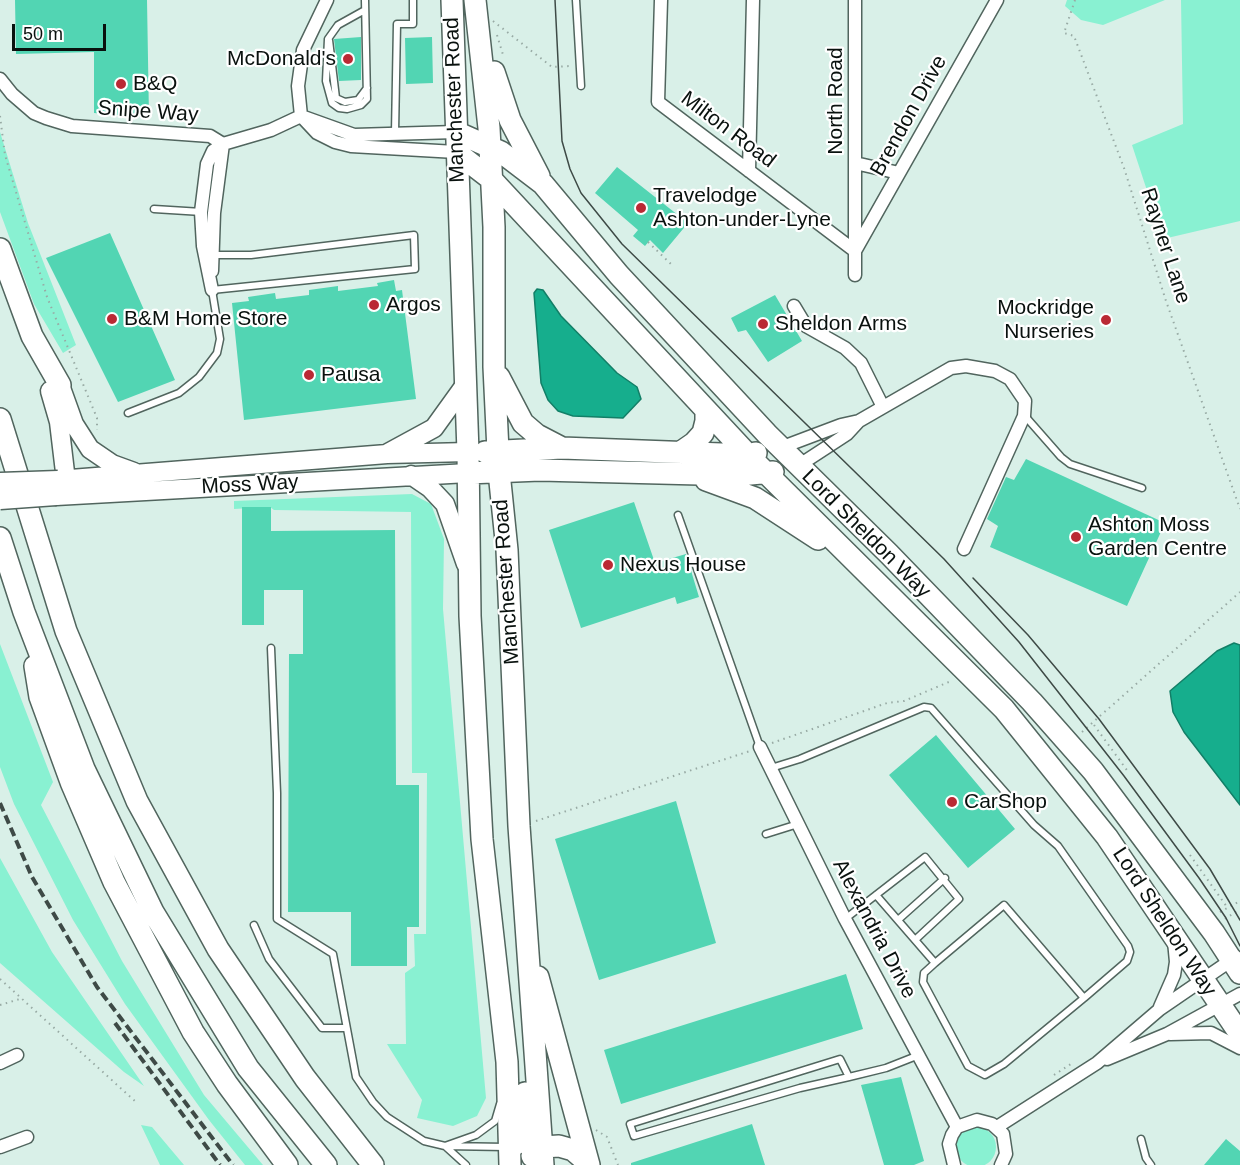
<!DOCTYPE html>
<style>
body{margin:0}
#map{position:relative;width:1240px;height:1165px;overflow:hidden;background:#d9f0e8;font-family:Arial,sans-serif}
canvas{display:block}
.scale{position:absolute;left:12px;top:24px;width:94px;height:27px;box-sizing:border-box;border:3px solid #09110e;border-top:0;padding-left:8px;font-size:18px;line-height:21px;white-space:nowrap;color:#09110e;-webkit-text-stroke:4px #fff;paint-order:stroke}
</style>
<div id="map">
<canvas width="1240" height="1165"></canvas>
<div class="scale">50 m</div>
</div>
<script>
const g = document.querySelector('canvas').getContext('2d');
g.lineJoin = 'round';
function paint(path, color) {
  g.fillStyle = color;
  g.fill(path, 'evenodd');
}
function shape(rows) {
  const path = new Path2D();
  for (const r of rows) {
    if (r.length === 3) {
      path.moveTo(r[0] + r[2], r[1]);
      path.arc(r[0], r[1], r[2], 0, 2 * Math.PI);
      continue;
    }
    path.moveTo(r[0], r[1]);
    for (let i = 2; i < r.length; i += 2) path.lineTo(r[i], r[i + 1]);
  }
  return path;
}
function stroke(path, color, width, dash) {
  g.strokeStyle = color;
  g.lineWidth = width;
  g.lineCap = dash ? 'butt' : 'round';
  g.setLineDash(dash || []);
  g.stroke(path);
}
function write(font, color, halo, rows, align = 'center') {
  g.font = font + ' Arial,sans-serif';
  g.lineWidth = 4.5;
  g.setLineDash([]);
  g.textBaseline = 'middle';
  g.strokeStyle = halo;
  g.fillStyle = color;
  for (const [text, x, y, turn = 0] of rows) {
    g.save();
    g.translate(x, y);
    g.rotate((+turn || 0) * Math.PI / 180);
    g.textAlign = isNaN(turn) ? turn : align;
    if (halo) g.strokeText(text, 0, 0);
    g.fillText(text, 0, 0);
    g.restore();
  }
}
const green = shape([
 [1067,0,1165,0,1103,25,1081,20,1065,6],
 [1181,0,1240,0,1240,221,1163,239,1132,145,1183,124],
 [0,132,28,223,76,345,63,353,34,304,0,212],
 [412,494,431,504,444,539,443,609,486,1098,477,1116,453,1126,417,1118,422,1100,387,1044,406,1044,405,973,415,966,414,934,426,934,427,773,412,773,411,512,274,510,270,507,234,509,234,501],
 [0,644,53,782,41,805,122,961,204,1095,263,1165,245,1165,209,1120,125,1004,73,920,14,804,0,767],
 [0,858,52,952,144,1086,124,1072,0,963],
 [141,1125,152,1127,184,1165,160,1165],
 [976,1147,20]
]);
const water = shape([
 [537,289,543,290,561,316,617,373,637,387,641,399,623,418,573,416,558,411,548,400,541,383,534,293,537,289],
 [1234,643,1240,645,1240,805,1184,732,1173,712,1170,691,1217,651,1234,643]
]);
const building = shape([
 [15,0,147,0,149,118,94,113,94,52,16,54],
 [361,37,361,80,339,81,334,39],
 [432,37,433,83,406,84,405,38],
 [617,167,688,223,663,253,650,240,645,246,633,236,638,230,595,193],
 [110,233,175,380,118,402,46,258],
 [394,280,396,291,402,290,416,399,244,420,232,303,249,301,248,297,275,293,276,299,309,295,309,290,338,286,338,291,378,286,377,283],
 [775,295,802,341,768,362,746,330,738,332,731,318],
 [1026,459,1165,523,1127,606,990,547,998,526,987,519,1006,477,1014,480],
 [634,502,655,563,686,554,699,597,677,604,675,597,581,628,549,530],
 [242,507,271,507,271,531,395,530,396,785,419,785,419,927,407,927,407,966,351,966,351,912,288,912,289,654,303,654,303,590,264,590,264,625,242,625],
 [936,735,1015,829,968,868,889,775],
 [676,801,716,943,599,980,555,839],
 [846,974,863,1029,621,1104,604,1050],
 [901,1077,924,1161,914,1165,884,1165,861,1085],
 [752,1124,765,1165,631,1165,631,1163],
 [1226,1139,1240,1151,1240,1165,1204,1165]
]);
const path = shape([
 [1075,0,1064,33,1074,36,1124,168,1166,301,1240,509],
 [493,21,552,67,570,66],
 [497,35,504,58],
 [0,116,5,155,47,297,97,418,97,430],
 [648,242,673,266],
 [1094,725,1129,773],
 [1082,732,1240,592],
 [772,743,887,703,904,701,951,681],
 [536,821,750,751],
 [1190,855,1227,907],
 [1220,912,1240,901],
 [1225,919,1240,909],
 [0,979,136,1102],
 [0,1005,20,999],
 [1054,1075,1074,1062],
 [596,1130,607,1137,618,1165]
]);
const lane = shape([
 [576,0,581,86],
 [365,10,338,25,328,39,326,81,332,103,339,108,347,109,361,105,367,99,365,0],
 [329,40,336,98,345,102,358,100,367,88],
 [395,133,397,24,413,24,413,0],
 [154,209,202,212],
 [128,413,179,393,199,377,217,353,220,339,212,290,415,269,414,235,251,255,213,255],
 [1025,416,1061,457,1070,464,1142,488],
 [678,515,760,747],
 [271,648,277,793,277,919,333,954,356,1077,373,1102,387,1117,424,1141,445,1146,506,1147],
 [771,768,800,759,924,707,931,708,1034,825,1058,846,1128,946,1130,952,1127,961,1084,998],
 [766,834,798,824],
 [876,895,935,963,1004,905,1084,998,1004,1064,985,1075,968,1066,923,982,924,973,935,963],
 [845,919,925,857,959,899,915,940],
 [898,920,945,878],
 [254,925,269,959,322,1028,346,1028],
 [849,1077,840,1059,630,1124,634,1136,800,1088,849,1077,886,1068,919,1055],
 [1141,1139,1146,1158,1151,1165],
 [466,1165,445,1146,476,1135,495,1121,500,1104]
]);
const street = shape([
 [661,0,658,102,855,251,997,0],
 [0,79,12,94,34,113,46,118,72,126,210,136,223,144],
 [301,116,298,86,303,50,327,0],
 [302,117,317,133,335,142,351,146,456,152],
 [855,163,899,173],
 [749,171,753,0],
 [212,271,214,213,223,144],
 [855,275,855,0],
 [212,290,203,246,201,212,207,164,213,151,223,144,271,130,301,116,354,135,456,132],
 [794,306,806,326,845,348,861,363,883,407],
 [780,448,841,425,859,421],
 [798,466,847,434,859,421,951,368,966,366,995,371,1010,379,1025,401,1024,416,964,549],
 [760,747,845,919,957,1127],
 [1160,1007,1174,975,1176,962,1174,941],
 [1170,1034,1211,1033,1240,1048],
 [1107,1059,1167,1034,1240,994],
 [0,1063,17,1055],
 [997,1127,1097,1063,1160,1009,1236,957],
 [0,1147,27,1137],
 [954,1165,949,1144,952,1135,957,1127,977,1120,992,1124,1003,1134,1006,1154,1001,1165]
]);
const primary = shape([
 [60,385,74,424,90,449,112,464,134,472],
 [50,391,59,422,67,489],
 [388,453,434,428,465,385],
 [411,475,430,488,445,504,466,564],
 [58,480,387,454,468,452],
 [56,496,468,473]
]);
const highway = shape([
 [452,0,468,452,470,616,482,839,507,1062,510,1165],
 [475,0,489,128,494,227,494,367,499,472,507,550,519,826,543,1165],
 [494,72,510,120,539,176],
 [456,132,501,152,543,184,619,275,767,434,889,554,1032,702,1093,771,1214,933,1240,973],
 [456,152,491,179,748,455,1004,709,1107,837,1240,1034],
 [0,249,32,336,60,385],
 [499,377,523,423,537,435,562,448],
 [0,419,66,631,137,801,218,949,305,1078,373,1165],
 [485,452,562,448,748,455,756,453],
 [681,452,694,443,703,433,706,421,706,410],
 [468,473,540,470,739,475,773,472],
 [706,480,755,498,818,539],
 [0,538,24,612,84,769,153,912,248,1068,326,1165],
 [35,666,40,697,71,782,114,882,193,1032,227,1084,287,1165],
 [538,977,589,1165],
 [511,1147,521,1141,526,1130,525,1093],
 [532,1156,543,1147,559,1146,573,1150,588,1163]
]);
const tram = shape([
 [555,0,562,141,570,169,581,193,622,244,944,559,1019,642,1124,776,1199,878,1226,918,1240,946],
 [973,578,1028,635,1099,719,1210,869,1240,920]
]);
const rail = shape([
 [0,803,32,877,97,987,233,1165],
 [115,1023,220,1165]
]);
const primaryBridge = shape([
 [0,482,58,480],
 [0,500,56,496]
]);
const markers = [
 [348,59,6,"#ba2934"],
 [121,84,6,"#ba2934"],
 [641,208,6,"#ba2934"],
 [374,305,6,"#ba2934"],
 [112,319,6,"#ba2934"],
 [1106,320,6,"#ba2934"],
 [763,324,6,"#ba2934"],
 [309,375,6,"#ba2934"],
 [1076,537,6,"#ba2934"],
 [608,565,6,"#ba2934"],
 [952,802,6,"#ba2934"]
];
const poiNames = [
 ["McDonald's",336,59,"right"],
 ["B&Q",133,84],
 ["Travelodge",653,196],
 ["Ashton-under-Lyne",653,220],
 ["Argos",386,305],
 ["Mockridge",1094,308,"right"],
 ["Nurseries",1094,332,"right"],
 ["B&M Home Store",124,319],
 ["Sheldon Arms",775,324],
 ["Pausa",321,375],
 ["Ashton Moss",1088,525],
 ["Garden Centre",1088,549],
 ["Nexus House",620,565],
 ["CarShop",964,802]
];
const streetNames = [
 ["Manchester Road",455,100,-92],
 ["North Road",836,101,-90],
 ["Snipe Way",148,112,4],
 ["Brendon Drive",909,116,-61],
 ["Milton Road",728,130,37],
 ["Rayner Lane",1165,246,72],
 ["Moss Way",250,485,-3],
 ["Lord Sheldon Way",866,534,45],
 ["Manchester Road",507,582,-94],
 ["Lord Sheldon Way",1164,922,57],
 ["Alexandria Drive",874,929,62]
];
paint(green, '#89f1d2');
paint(water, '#16ae8d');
stroke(water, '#127f67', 1.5);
paint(building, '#52d5b3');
stroke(lane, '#51655e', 9);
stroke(street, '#51655e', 15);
stroke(primary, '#51655e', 21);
stroke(highway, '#51655e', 24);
stroke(path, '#98aaa4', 2, [1.5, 4.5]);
stroke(lane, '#fff', 6);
stroke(street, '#fff', 12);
stroke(primary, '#fff', 18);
stroke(highway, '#fff', 21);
stroke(tram, '#3e4a46', 1.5);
stroke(rail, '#3e4a46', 4, [9, 4.5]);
stroke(primaryBridge, '#51655e', 21, []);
stroke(primaryBridge, '#fff', 18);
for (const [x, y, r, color] of markers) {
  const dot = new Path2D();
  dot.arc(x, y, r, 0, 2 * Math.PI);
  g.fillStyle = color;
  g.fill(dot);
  stroke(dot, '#fff', 2);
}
write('21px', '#09110e', '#fff', poiNames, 'left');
write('21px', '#09110e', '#fff', streetNames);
</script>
